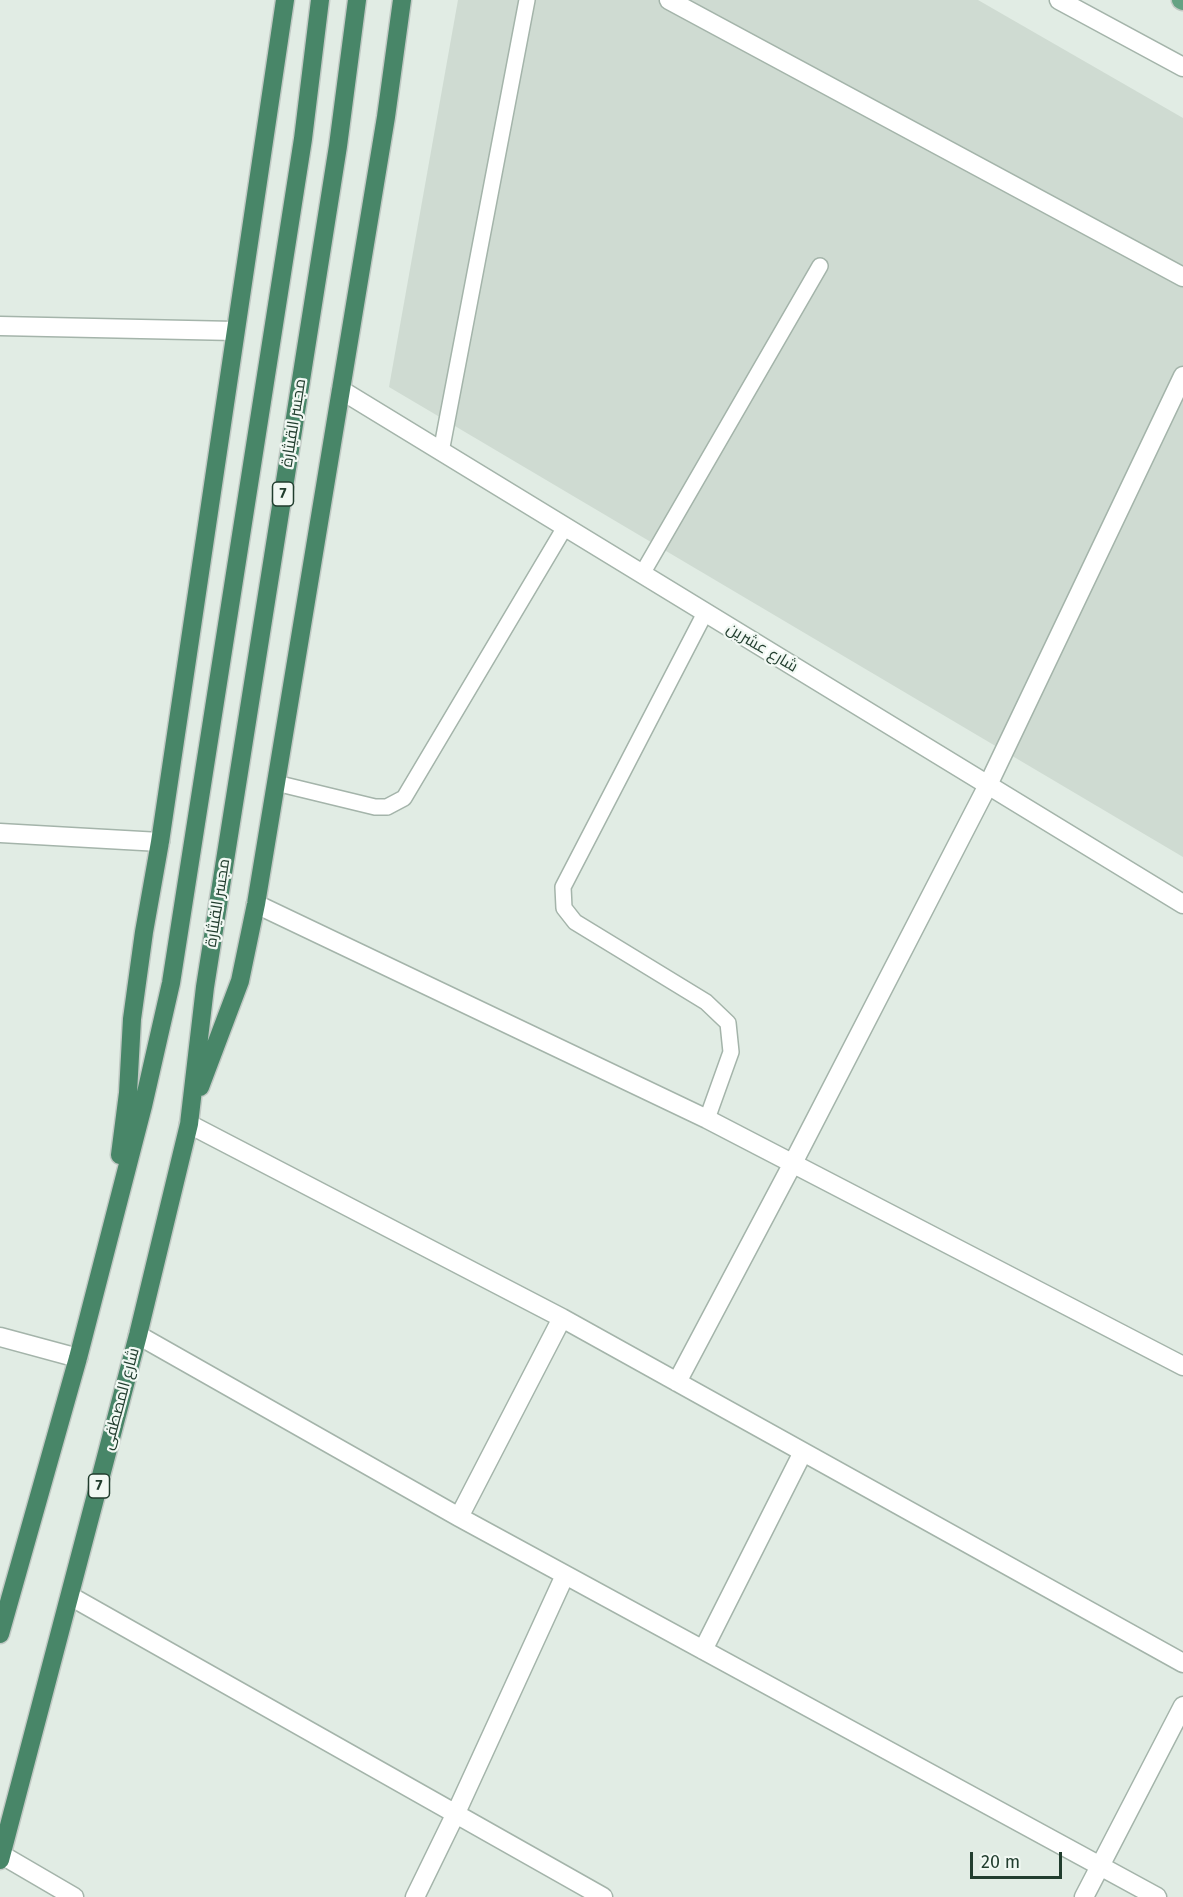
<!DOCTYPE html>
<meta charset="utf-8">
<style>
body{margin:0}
#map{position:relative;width:1183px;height:1897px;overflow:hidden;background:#e1ece4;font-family:"Fira Sans",sans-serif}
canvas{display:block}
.scale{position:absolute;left:970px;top:1852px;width:92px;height:27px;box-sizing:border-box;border:3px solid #213d2e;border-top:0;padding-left:8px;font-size:18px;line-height:21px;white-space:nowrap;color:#213d2e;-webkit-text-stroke:4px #f1f8f3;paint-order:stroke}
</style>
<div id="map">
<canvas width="1183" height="1897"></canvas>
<div class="scale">20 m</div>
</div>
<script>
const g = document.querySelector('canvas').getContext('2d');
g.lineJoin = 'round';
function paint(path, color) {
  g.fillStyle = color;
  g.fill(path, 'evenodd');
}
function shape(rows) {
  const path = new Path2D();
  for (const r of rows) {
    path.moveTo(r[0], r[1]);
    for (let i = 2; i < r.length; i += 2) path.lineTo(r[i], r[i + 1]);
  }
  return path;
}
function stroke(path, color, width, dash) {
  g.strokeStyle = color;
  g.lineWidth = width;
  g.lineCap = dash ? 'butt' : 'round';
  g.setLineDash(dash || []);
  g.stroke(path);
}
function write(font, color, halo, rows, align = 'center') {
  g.font = font + ' "Fira Sans",Cairo,sans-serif';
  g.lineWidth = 4.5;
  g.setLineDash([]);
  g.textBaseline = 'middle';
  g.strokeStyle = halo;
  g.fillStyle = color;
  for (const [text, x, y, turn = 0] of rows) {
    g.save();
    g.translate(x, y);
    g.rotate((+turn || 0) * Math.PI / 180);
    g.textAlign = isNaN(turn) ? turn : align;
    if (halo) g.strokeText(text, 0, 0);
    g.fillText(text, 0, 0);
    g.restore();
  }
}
const built = shape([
 [458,0,978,0,1183,118,1183,857,389,387]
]);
const service = shape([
 [441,452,527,0],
 [642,574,820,266],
 [705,613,563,887,564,908,575,922,706,1002,728,1023,731,1052,707,1119],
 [276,783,375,807,387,807,404,798,565,527]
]);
const minor = shape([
 [669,0,1183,277],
 [0,326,235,331],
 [0,833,160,842],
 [256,904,707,1119,1183,1366],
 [189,1124,562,1318,1183,1663],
 [138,1335,459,1517,1157,1897],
 [0,1337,78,1358],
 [677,1382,793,1163,988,785,1183,376],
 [459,1517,562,1318],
 [70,1596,603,1897],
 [703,1650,803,1452],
 [2,1855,74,1897],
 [415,1897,455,1815,565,1575],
 [1084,1897,1183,1706]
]);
const tertiary = shape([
 [1059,0,1183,67],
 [341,390,1183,904]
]);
const primary = shape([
 [1181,0,1183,1]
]);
const trunk = shape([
 [200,1087,240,981,256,904,386,117,402,0],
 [120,1155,128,1093,132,1019,144,932,160,842,285,0],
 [0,1634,78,1358,143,1106,171,983,303,139,320,0],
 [0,1860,138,1335,189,1124,205,987,338,146,357,0]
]);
const shields = [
 [283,494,21],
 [99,1486,21]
];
const shieldNames = [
 ["7",283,494],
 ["7",99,1486]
];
const streetNames = [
 ["مجسر القيثارة",294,423,-81],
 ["شارع عشرين",762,648,31],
 ["مجسر القيثارة",218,903,-81],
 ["شارع المصطفى",121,1399,-75]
];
paint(built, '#cfdbd2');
stroke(service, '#a4b4aa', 18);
stroke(minor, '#a4b4aa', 21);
stroke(tertiary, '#a4b4aa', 21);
stroke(primary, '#c1c9c4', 21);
stroke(trunk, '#c1c9c4', 21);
stroke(service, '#fff', 15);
stroke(minor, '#fff', 18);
stroke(tertiary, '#fff', 18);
stroke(primary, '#64a283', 18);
stroke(trunk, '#488668', 18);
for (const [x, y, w] of shields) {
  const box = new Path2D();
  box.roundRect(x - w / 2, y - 12, w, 24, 4.5);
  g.fillStyle = '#f1f8f3';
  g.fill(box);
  stroke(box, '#213d2e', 1.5);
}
write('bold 15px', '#213d2e', null, shieldNames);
write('16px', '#213d2e', '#f1f8f3', streetNames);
</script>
